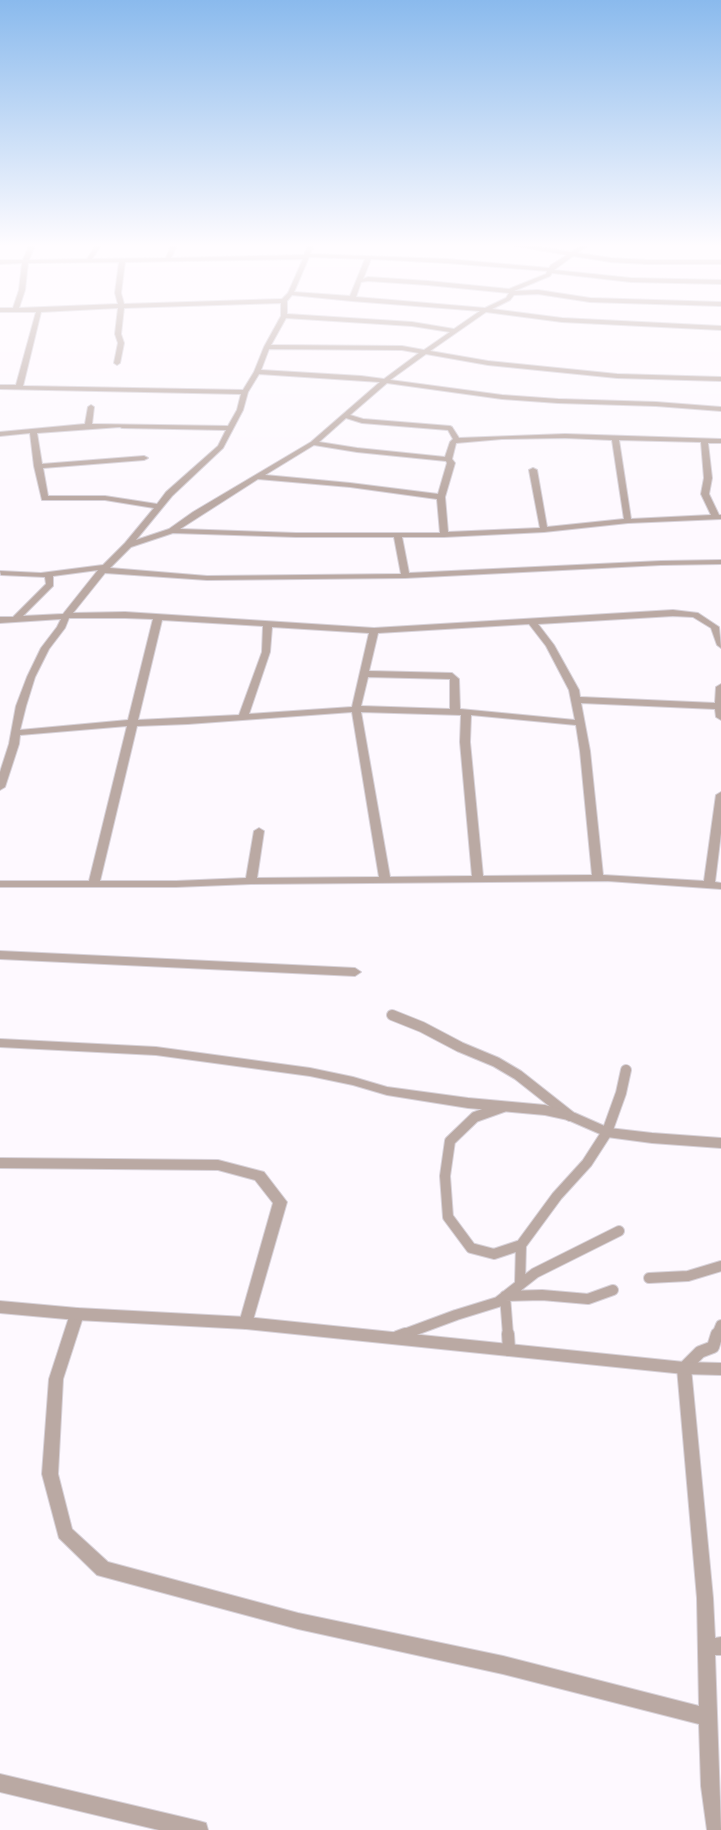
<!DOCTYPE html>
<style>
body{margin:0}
canvas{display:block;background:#fef9ff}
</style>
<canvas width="721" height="1830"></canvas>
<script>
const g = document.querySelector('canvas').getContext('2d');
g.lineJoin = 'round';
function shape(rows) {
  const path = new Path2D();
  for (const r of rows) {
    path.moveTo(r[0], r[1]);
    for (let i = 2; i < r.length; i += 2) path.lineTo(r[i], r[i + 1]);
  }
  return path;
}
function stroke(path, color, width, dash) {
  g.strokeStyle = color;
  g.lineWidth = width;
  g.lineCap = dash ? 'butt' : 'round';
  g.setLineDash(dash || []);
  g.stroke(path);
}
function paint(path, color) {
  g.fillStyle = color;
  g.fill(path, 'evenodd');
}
const pedestrianFar1 = shape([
 [392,1015,422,1027,460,1047,496,1062,518,1075,570,1116],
 [503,1107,475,1117,450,1141,445,1176,448,1217,471,1248,494,1254,521,1245,520,1284],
 [521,1245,557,1196,587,1163,607,1132,621,1093,626,1070],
 [649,1278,688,1276,721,1266],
 [402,1335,456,1315,498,1302,535,1273,619,1231],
 [508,1335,505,1296,542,1295,588,1299,613,1290],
 [717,1335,721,1325]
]);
const pedestrian = shape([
 [508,1334,509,1350],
 [397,1337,405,1334],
 [684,1368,700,1352,713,1347,717,1334]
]);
const minor = shape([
 [29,245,35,245,29,260,87,259,96,245,101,245,92,259,166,258,171,245,177,245,171,258,304,255,308,245,314,245,310,254,447,259,549,268,551,265,567,255,511,245,525,245,571,252,583,245,589,245,577,253,611,258,647,260,721,260,721,264,647,264,611,262,573,256,554,270,631,278,721,280,721,284,631,282,552,273,550,276,514,291,538,290,590,298,721,302,721,306,590,302,538,294,514,295,510,300,492,309,562,318,721,326,721,330,562,322,486,312,430,351,488,361,617,374,721,377,721,381,617,378,488,365,426,354,390,380,502,395,558,399,656,402,721,407,721,411,656,406,558,403,502,399,387,383,350,415,363,419,450,426,452,427,459,438,565,434,721,439,721,443,708,443,712,478,709,494,719,515,721,515,721,519,628,523,544,532,444,537,402,537,409,573,661,561,721,560,721,564,661,565,405,578,207,580,105,573,73,613,125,612,374,628,673,610,698,613,719,627,721,648,717,645,711,628,693,617,673,616,538,624,554,645,579,690,580,697,715,703,716,687,721,684,721,720,716,717,715,709,581,703,590,751,603,875,704,881,716,795,721,792,721,833,715,882,721,883,721,889,608,881,251,884,176,887,0,887,0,881,89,881,127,726,20,735,19,744,5,787,0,790,0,772,9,744,16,706,27,677,41,648,57,627,61,619,0,623,0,617,13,617,46,584,45,577,1,575,0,571,41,573,103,565,125,543,154,508,105,500,42,500,34,466,30,433,0,436,0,432,85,424,88,407,91,405,94,407,92,424,228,426,237,410,241,394,0,389,0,385,16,385,36,312,0,312,0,308,13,308,19,290,22,263,0,264,0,260,23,260,29,245],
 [309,257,365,259,350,296,294,292,309,257],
 [303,259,288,293,282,299,124,304,121,293,125,262,303,259],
 [371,259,447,263,547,271,546,274,509,289,428,281,368,277,363,279,371,259],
 [119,262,115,293,118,304,19,308,25,290,28,263,119,262],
 [368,281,428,285,509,293,506,298,485,308,356,297,361,282,368,281],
 [292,295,352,301,480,311,454,329,412,322,287,314,287,301,292,295],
 [281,303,281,316,264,347,254,372,243,390,23,386,41,312,118,308,115,334,118,343,114,363,117,365,120,363,124,343,121,334,124,308,281,303],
 [286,318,412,326,450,332,424,350,402,346,271,345,286,318],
 [269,349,402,350,419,353,384,379,361,376,261,370,269,349],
 [259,374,380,382,311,442,193,512,169,529,136,540,172,496,223,448,243,410,248,392,259,374],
 [346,418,362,423,448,430,453,439,450,442,445,457,357,448,319,442,346,418],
 [120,427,122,428,226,430,218,446,166,492,157,504,105,496,48,496,43,468,144,460,148,458,144,456,42,464,37,433,120,427],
 [565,438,612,440,624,519,547,527,537,470,533,468,529,470,540,528,448,532,445,497,455,463,452,459,456,443,502,439,565,438],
 [619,440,701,442,704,478,701,494,711,515,631,519,619,440],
 [314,445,357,452,446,461,447,463,438,494,350,483,265,475,314,445],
 [258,479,350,487,437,499,440,533,296,533,180,529,258,479],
 [173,533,296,537,394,537,401,574,207,576,110,568,131,547,173,533],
 [98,570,63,614,23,616,53,586,53,576,98,570],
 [69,618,125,618,153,619,128,720,20,730,26,706,35,677,49,649,65,628,69,618],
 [162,620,263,626,262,652,239,715,138,720,162,620],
 [529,624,546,646,569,690,575,720,460,709,459,679,452,673,369,671,378,633,529,624],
 [272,627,369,633,352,707,249,714,270,652,272,627],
 [368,677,450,679,450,709,361,706,368,677],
 [352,712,379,877,257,878,264,831,259,828,254,831,246,878,176,881,100,881,137,726,188,724,352,712],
 [361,712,461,715,460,742,472,876,390,877,361,712],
 [471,715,576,725,580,751,592,875,483,876,470,742,471,715],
 [0,951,355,968,361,972,355,976,0,959,0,951],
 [0,1039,156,1047,310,1068,353,1077,387,1087,468,1098,545,1105,575,1113,609,1128,652,1133,721,1138,721,1148,652,1143,607,1137,568,1120,545,1115,468,1108,387,1095,353,1085,310,1076,156,1055,0,1047,0,1039],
 [0,1158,218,1160,264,1172,287,1202,251,1327,246,1329,241,1327,239,1323,273,1203,255,1180,218,1170,0,1168,0,1158],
 [77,1308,82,1310,84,1314,63,1379,58,1474,72,1529,108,1562,298,1613,503,1656,699,1706,697,1598,677,1368,679,1364,684,1362,689,1364,691,1368,713,1598,715,1638,721,1637,721,1655,715,1655,721,1830,707,1830,701,1786,699,1724,503,1674,298,1629,97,1575,59,1538,42,1474,49,1379,70,1314,72,1310,77,1308],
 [0,1774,199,1821,206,1823,208,1830,159,1830,0,1792,0,1774]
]);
const tertiary = shape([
 [0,1301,77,1308,246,1317,684,1362,721,1363,721,1375,684,1374,246,1329,77,1320,0,1313,0,1301]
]);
stroke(pedestrianFar1, '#d8d2d9', 12);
stroke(pedestrian, '#d8d2d9', 14);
stroke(minor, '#d8d2d9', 2);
stroke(tertiary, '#d8d2d9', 2);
stroke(pedestrianFar1, '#baa9a3', 10);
stroke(pedestrian, '#baa9a3', 12);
paint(minor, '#baa9a3');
paint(tertiary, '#baa9a3');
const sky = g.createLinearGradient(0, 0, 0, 501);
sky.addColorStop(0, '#8abaed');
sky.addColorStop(0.49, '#fffcff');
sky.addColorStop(1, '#fffcff00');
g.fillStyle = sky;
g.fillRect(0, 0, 721, 501);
</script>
